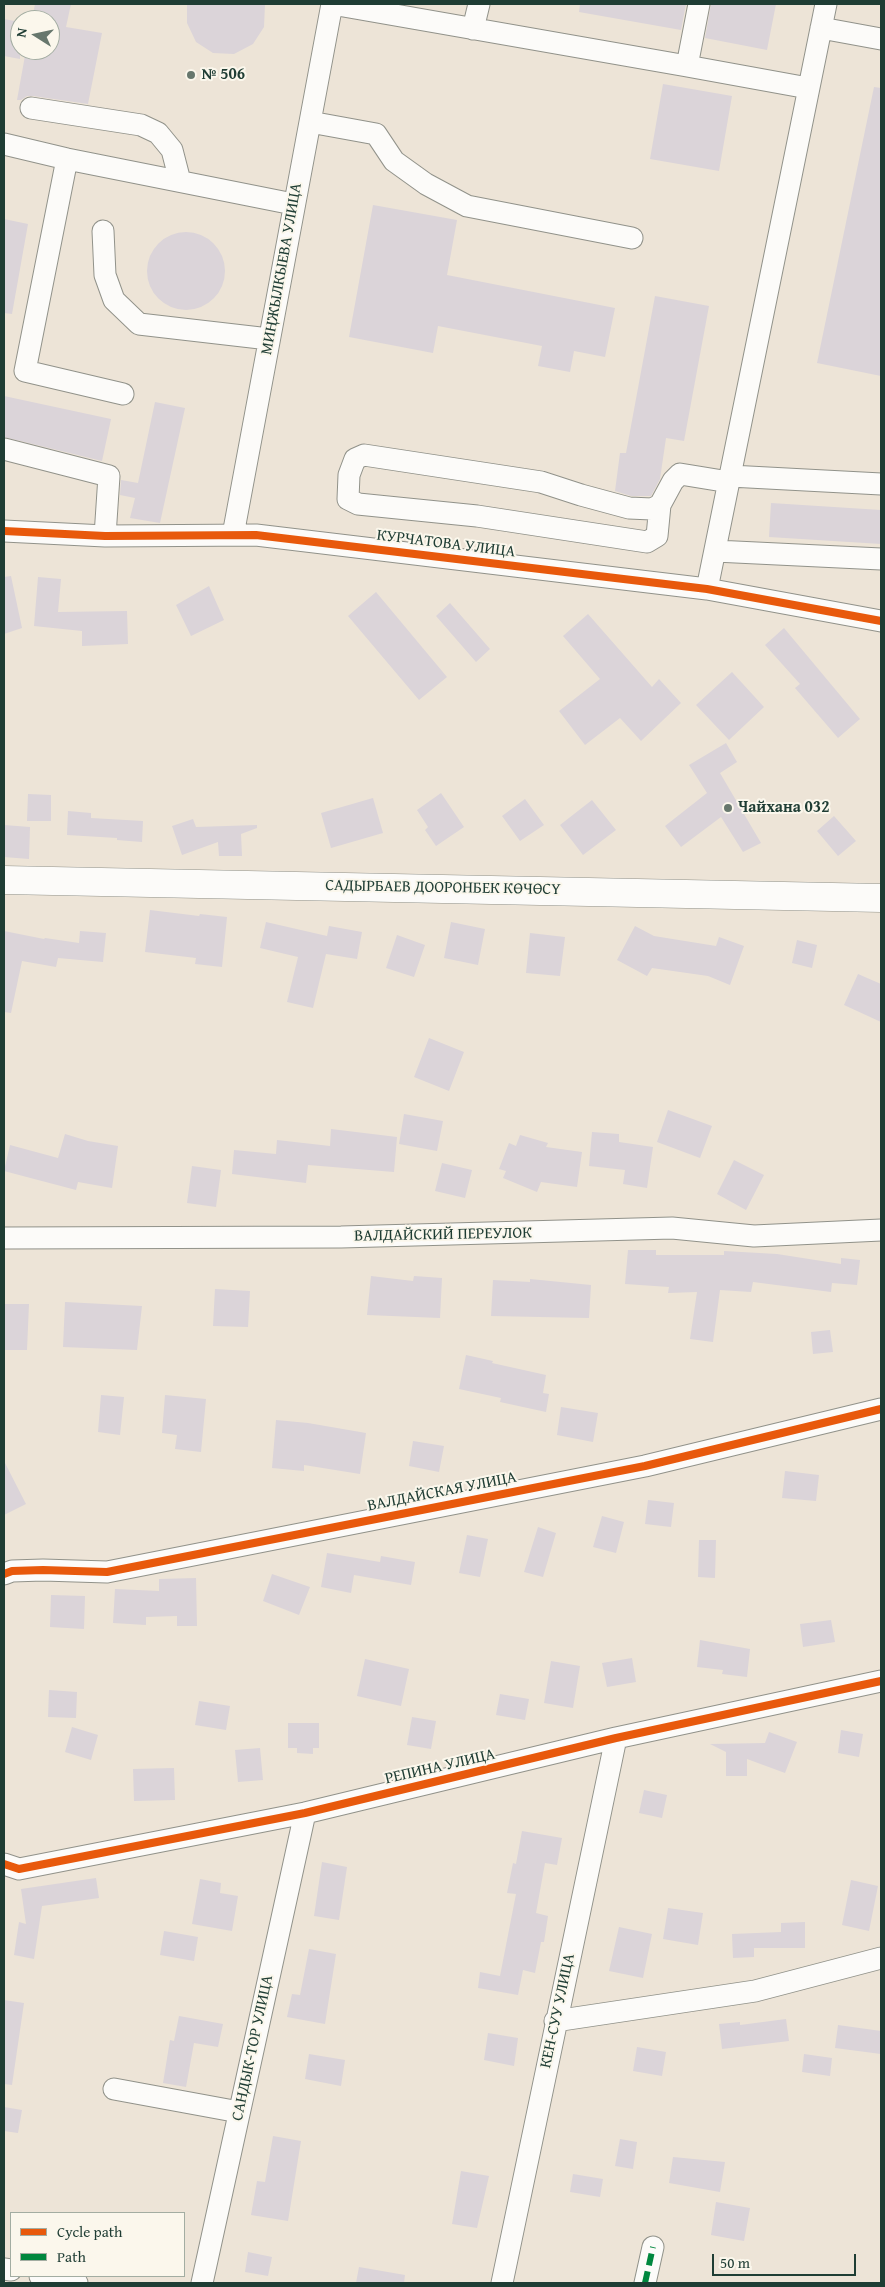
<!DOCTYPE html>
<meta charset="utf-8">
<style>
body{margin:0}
#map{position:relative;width:885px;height:2287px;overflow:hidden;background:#ede4d7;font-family:"Gentium Book Plus",serif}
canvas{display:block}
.frame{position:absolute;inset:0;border:5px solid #1f3d34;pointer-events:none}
.legend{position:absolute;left:10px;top:2212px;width:175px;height:65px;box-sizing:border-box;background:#fbf7ec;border:1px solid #a3ada2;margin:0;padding:6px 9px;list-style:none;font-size:15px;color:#1f3d34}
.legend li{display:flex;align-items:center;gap:10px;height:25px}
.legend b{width:25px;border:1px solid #a3ada2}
.north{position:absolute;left:10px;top:10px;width:50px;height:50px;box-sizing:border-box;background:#fbf7ec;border:1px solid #a3ada2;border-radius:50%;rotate:280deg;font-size:14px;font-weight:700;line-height:20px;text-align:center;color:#1f3d34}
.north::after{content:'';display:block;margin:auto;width:18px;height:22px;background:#67776d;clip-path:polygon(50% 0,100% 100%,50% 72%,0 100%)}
.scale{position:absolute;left:712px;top:2254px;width:144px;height:22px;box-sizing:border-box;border:2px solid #1f3d34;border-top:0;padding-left:6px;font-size:15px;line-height:18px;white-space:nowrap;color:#1f3d34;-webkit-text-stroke:4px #fbf7ec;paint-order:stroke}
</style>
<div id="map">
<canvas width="885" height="2287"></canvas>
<div class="frame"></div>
<ul class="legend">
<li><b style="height:6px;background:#e8590c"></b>Cycle path</li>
<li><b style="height:6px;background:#00873e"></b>Path</li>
</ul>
<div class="north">N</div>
<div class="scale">50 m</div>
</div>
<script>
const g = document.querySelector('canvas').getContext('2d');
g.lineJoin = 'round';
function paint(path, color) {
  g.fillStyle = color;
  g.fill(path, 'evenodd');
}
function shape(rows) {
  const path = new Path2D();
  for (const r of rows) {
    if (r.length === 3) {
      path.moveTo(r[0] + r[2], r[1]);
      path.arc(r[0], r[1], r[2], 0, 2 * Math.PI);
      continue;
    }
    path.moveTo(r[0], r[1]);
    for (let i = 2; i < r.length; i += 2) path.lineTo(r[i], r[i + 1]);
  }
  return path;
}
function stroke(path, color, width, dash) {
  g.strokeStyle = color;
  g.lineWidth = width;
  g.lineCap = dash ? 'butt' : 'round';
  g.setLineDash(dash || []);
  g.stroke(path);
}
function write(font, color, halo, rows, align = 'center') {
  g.font = font + ' "Gentium Book Plus",serif';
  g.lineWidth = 4;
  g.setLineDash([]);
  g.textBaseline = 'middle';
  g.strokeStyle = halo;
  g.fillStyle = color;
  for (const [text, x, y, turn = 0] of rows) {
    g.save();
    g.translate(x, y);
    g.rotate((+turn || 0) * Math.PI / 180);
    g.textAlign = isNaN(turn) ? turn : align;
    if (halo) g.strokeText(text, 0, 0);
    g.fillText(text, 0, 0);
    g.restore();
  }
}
const building = shape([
 [35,4,71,4,66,27,102,33,88,104,33,96,27,96,21,100,17,100,26,50,50,50,50,20,32,20],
 [187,4,265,4,264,27,253,44,234,54,213,53,196,42,187,23],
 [580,4,686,4,681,30,579,12],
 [711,4,776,4,767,50,705,38],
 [4,19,20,22,20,59,4,56],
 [663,84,732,96,719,171,650,159],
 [874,87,881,88,881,376,817,363],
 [373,205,457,220,447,275,615,308,605,357,574,351,570,372,538,366,542,346,438,326,433,353,349,337],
 [4,219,28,224,12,314,4,313],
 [186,271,39],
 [655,296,709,306,684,441,666,438,660,479,651,496,631,496,615,491,620,453,626,453],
 [4,396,111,419,102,461,4,437],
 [155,402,185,408,160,523,130,518,135,498,120,495,121,480,138,483],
 [771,503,881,510,881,544,769,537],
 [11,576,22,628,4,634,4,577],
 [38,577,61,579,58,612,127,611,128,644,82,646,82,631,34,626],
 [209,586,224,620,191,636,176,605],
 [376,592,447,677,419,700,348,616],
 [450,603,490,649,476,662,436,616],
 [588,614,652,687,659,679,681,703,641,741,620,718,585,745,559,711,600,679,563,636],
 [784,628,860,719,838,738,795,688,800,684,765,645],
 [732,672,764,707,729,740,696,705],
 [726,743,737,762,720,773,761,843,743,852,721,817,681,847,665,826,707,793,689,765],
 [441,793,464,827,436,846,425,830,428,827,417,810],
 [28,794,51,795,51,821,27,821],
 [373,798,383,833,331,848,321,813],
 [525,799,544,825,520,841,502,816],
 [592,800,616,830,583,855,560,825],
 [68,811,91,813,91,818,143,821,142,842,117,840,117,838,67,835],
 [834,816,856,841,838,856,817,831],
 [193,819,196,827,257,825,257,828,241,834,242,856,219,856,218,842,182,855,172,826],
 [4,825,30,827,29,859,4,857],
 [150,910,199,916,200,914,227,917,222,967,195,964,196,958,145,952],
 [266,922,327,936,329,926,362,932,357,959,326,954,313,1008,287,1002,298,957,260,948],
 [451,922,485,929,478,965,444,958],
 [635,926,654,936,716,946,719,937,744,946,730,985,708,976,652,968,647,976,617,960],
 [4,931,44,939,45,938,79,943,80,931,106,933,103,962,58,958,56,967,22,961,11,1013,4,1012],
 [530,933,565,937,560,976,526,973],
 [397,935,425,945,414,977,386,968],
 [797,940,817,945,812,968,792,963],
 [858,974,881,984,881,1022,844,1005],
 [429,1038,464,1052,449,1091,414,1077],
 [668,1110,712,1126,700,1158,657,1142],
 [404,1114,443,1121,437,1151,399,1144],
 [331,1129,397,1137,394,1172,308,1165,306,1183,232,1174,234,1150,276,1154,277,1140,330,1146],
 [592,1132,619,1134,619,1142,653,1147,647,1188,623,1184,625,1170,589,1166],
 [65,1134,88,1141,118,1146,112,1188,78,1182,76,1190,4,1171,10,1145,58,1158],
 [520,1135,548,1143,546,1147,582,1152,577,1187,541,1182,537,1192,503,1178,506,1171,499,1169,509,1143,516,1146],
 [734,1160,764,1175,746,1210,717,1194],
 [442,1163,472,1170,465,1198,435,1191],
 [192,1166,221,1170,216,1207,187,1203],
 [628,1250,656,1250,656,1255,724,1255,724,1251,777,1254,841,1264,841,1258,860,1260,857,1285,832,1283,831,1292,753,1282,751,1292,720,1290,713,1342,690,1339,697,1292,668,1293,669,1287,625,1284],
 [371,1276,413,1281,414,1276,442,1278,440,1318,367,1315],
 [530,1279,591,1285,589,1318,491,1316,493,1280,530,1282],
 [215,1289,250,1291,248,1327,213,1326],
 [65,1302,142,1306,137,1350,63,1347],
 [4,1304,29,1304,27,1350,4,1350],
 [830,1330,833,1352,813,1354,811,1332],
 [466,1355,493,1361,492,1363,546,1375,543,1393,549,1394,546,1412,500,1402,501,1398,459,1389],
 [101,1395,124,1397,120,1435,98,1432],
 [165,1395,206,1399,201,1452,175,1449,177,1435,162,1433],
 [561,1407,598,1413,593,1442,557,1435],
 [276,1420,308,1423,366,1433,360,1474,304,1465,304,1471,272,1468],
 [413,1441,444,1446,439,1472,409,1466],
 [4,1461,26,1504,4,1515],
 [785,1471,819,1475,816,1501,782,1498],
 [648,1500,674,1503,671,1527,645,1524],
 [602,1516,624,1522,616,1553,593,1547],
 [538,1527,556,1533,543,1577,524,1572],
 [467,1535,488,1539,480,1577,459,1573],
 [699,1540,716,1540,715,1578,698,1577],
 [327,1553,380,1562,381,1556,415,1562,411,1585,354,1575,351,1593,321,1587],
 [272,1574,310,1587,299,1615,263,1601],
 [196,1578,197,1626,177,1626,177,1616,146,1617,146,1625,113,1623,115,1589,159,1591,159,1579],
 [51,1595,85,1596,84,1629,50,1627],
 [831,1620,835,1642,803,1647,800,1624],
 [700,1640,750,1649,747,1677,722,1674,723,1670,697,1667],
 [632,1658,636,1682,607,1687,602,1663],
 [365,1659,409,1669,401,1706,357,1696],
 [551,1661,580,1666,573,1708,544,1703],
 [49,1690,77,1692,76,1718,48,1717],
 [500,1694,529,1699,525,1720,496,1715],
 [199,1701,230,1706,226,1730,195,1725],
 [412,1717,436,1721,431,1749,407,1745],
 [288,1723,319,1723,319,1748,313,1748,313,1754,297,1753,297,1748,288,1748],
 [72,1727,98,1735,91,1760,65,1752],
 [841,1730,863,1734,859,1757,838,1753],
 [769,1732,797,1742,785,1773,747,1759,747,1776,726,1776,726,1752,710,1744,765,1743],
 [260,1748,263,1780,238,1782,235,1750],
 [174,1768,175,1800,134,1801,133,1769],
 [644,1790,667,1795,662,1818,639,1813],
 [522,1831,562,1838,557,1865,545,1863,536,1913,548,1916,544,1942,541,1942,535,1973,523,1970,518,1995,478,1988,480,1972,500,1976,516,1894,507,1893,513,1863,516,1864],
 [322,1862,347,1867,339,1920,314,1916],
 [96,1878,99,1898,42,1906,34,1959,14,1955,19,1922,26,1924,21,1889],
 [200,1879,221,1883,220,1893,238,1896,232,1931,192,1924],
 [851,1880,878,1886,869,1931,842,1925],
 [668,1908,703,1913,698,1945,663,1939],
 [805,1922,805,1948,754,1948,754,1957,733,1958,732,1934,781,1932,781,1923],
 [619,1927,652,1934,643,1978,609,1971],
 [164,1931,198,1937,194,1961,160,1955],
 [309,1949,336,1954,325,2024,287,2017,292,1994,300,1995],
 [4,2000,24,2003,12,2085,4,2084],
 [179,2016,223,2024,218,2047,194,2043,186,2087,163,2083,170,2040,174,2041],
 [786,2019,789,2041,722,2049,719,2024,740,2022,740,2025],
 [838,2025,881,2031,881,2054,835,2048],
 [488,2033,518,2038,514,2066,484,2060],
 [637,2047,666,2052,662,2076,633,2071],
 [309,2054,345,2060,341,2086,305,2079],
 [804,2054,832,2058,830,2076,802,2072],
 [4,2107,22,2110,18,2133,4,2131],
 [273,2136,301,2141,288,2221,251,2215,257,2181,265,2182],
 [620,2139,637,2142,633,2169,615,2166],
 [673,2157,725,2162,720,2192,669,2183],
 [461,2171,489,2176,477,2228,452,2224],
 [573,2174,603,2179,600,2197,570,2192],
 [716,2202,750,2208,744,2241,711,2235],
 [248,2252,272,2257,268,2276,245,2272],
 [359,2267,405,2275,404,2283,356,2283]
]);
const minor = shape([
 [332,4,687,66],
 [699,4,687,66,808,88],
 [821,28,881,39],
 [473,29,479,4],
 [31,108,141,125,158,133,172,150,180,181],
 [310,122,376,134,394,161,426,184,467,206,632,238],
 [4,144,67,159,293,204],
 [67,159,25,371,123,394],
 [103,231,105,275,114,300,139,324,269,339],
 [4,449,109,476,105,536],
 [730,476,881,484],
 [660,505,652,509,629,508,581,495,541,482,364,455,355,459,349,475,348,499,358,504,477,516,647,542,657,536,660,505,673,481,680,474,729,482],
 [4,531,105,536,256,535,707,589,881,621],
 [233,535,332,4],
 [715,551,881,559],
 [707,589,826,4],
 [4,1238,341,1237,672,1228,754,1236,881,1230],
 [4,1574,12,1571,43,1570,107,1572,645,1466,881,1409],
 [4,1864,19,1869,305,1813,616,1738,881,1681],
 [555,2021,755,1991,881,1958],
 [114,2089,239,2112],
 [4,2269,11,2270],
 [40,2276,77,2283],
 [202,2283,305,1813],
 [502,2283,616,1738],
 [645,2283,653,2247]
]);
const major = shape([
 [4,880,881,898]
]);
const quiet = shape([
 [645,2283,653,2247]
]);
const cycleway = shape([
 [4,531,105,536,256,535,707,589,881,621],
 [4,1574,12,1571,43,1570,107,1572,645,1466,881,1409],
 [4,1864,19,1869,305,1813,616,1738,881,1681]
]);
const markers = [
 [191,75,5,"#67776d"],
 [728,808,5,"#67776d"]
];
const poiNames = [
 ["№ 506",201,75],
 ["Чайхана 032",738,808]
];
const streetNames = [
 ["МИҢЖЫЛКЫЕВА УЛИЦА",282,269,-80],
 ["КУРЧАТОВА УЛИЦА",446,544,7],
 ["САДЫРБАЕВ ДООРОНБЕК КӨЧӨСҮ",443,888,1],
 ["ВАЛДАЙСКИЙ ПЕРЕУЛОК",443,1235,-1],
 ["ВАЛДАЙСКАЯ УЛИЦА",442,1492,-11],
 ["РЕПИНА УЛИЦА",440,1767,-13],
 ["КЕН-СУУ УЛИЦА",558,2011,-78],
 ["САНДЫК-ТОР УЛИЦА",253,2048,-78]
];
paint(building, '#dbd4d9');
stroke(minor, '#91928a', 23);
stroke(major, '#91928a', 29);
stroke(minor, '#fcfbf9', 21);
stroke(major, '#fcfbf9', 28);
stroke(quiet, '#00873e', 6, [12, 6]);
stroke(cycleway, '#e8590c', 8);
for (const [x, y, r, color] of markers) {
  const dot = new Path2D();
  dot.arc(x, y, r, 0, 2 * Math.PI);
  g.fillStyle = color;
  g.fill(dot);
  stroke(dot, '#fbf7ec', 2);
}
write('bold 16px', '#1f3d34', '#fbf7ec', poiNames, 'left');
write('16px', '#1f3d34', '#fbf7ec', streetNames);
</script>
